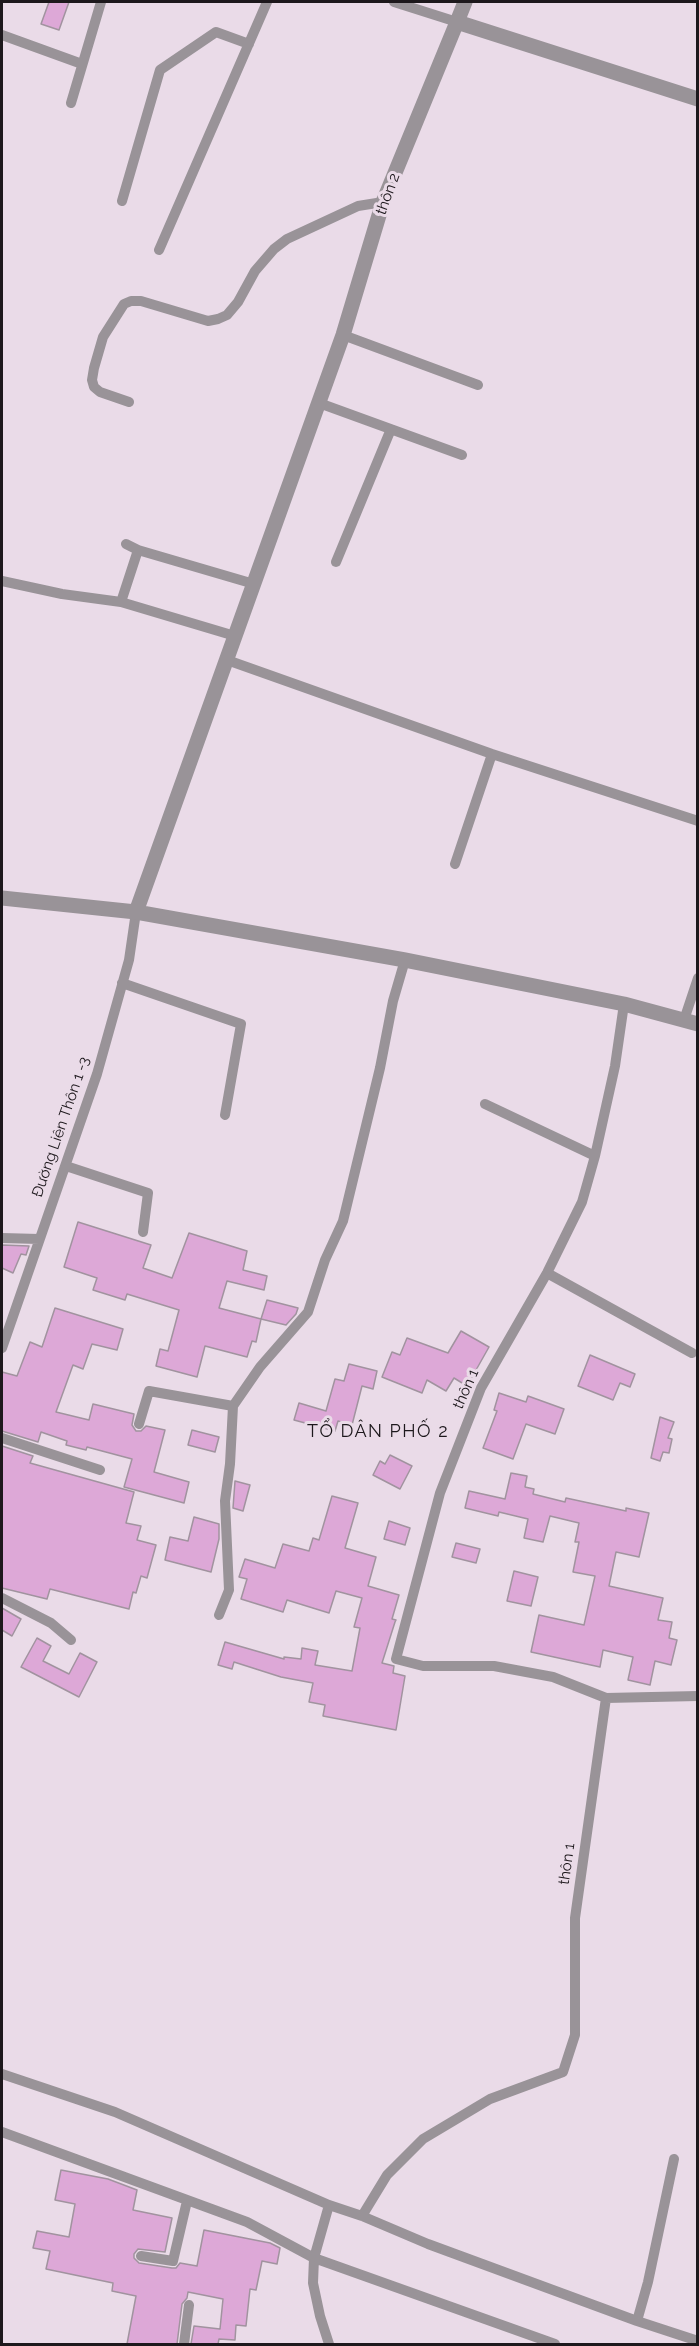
<!DOCTYPE html>
<meta charset="utf-8">
<style>
body{margin:0}
#map{position:relative;width:699px;height:2346px;overflow:hidden;background:#eadbe8;font-family:Raleway,sans-serif}
canvas{display:block}
.frame{position:absolute;inset:0;border:3px solid #1d181c;pointer-events:none}
</style>
<div id="map">
<canvas width="699" height="2346"></canvas>
<div class="frame"></div>
</div>
<script>
const ctx = document.querySelector('canvas').getContext('2d');
ctx.lineJoin = 'round';
function fill(path, color) { ctx.fillStyle = color; ctx.fill(path, 'evenodd'); }
const poly = rows => new Path2D(rows.map(r => 'M' + r).join(''));
function strokePath(path, color, width, dash) { ctx.strokeStyle = color; ctx.lineWidth = width; ctx.lineCap = dash ? 'butt' : 'round'; ctx.setLineDash(dash || []); ctx.stroke(path); }
function write(font, color, halo, rows, align = 'center') {
  ctx.font = font + ' Raleway,sans-serif'; ctx.lineWidth = 6; ctx.setLineDash([]); ctx.textBaseline = 'middle'; ctx.strokeStyle = halo; ctx.fillStyle = color; for (const [text, x, y, turn = 0] of rows) {
    ctx.save(); ctx.translate(x, y); ctx.rotate((+turn || 0) * Math.PI / 180); ctx.textAlign = isNaN(turn) ? turn : align; if (halo) ctx.strokeText(text, 0, 0); ctx.fillText(text, 0, 0); ctx.restore();
  }
}
const building = poly([
 [49,2,69,2,59,30,41,24,49,2],
 [78,1222,151,1245,143,1268,172,1278,189,1233,247,1251,243,1270,267,1276,264,1290,227,1281,219,1308,261,1319,256,1342,252,1341,247,1357,205,1346,197,1377,156,1366,160,1349,168,1351,179,1310,127,1294,125,1300,93,1290,97,1278,64,1267,78,1222],
 [2,1245,29,1246,26,1255,21,1254,13,1273,2,1268,2,1245],
 [267,1300,298,1308,296,1314,286,1325,261,1319,267,1300],
 [55,1308,123,1329,117,1350,92,1344,83,1369,73,1365,56,1412,89,1420,93,1404,134,1414,132,1425,136,1431,141,1431,146,1426,165,1430,154,1472,189,1482,184,1503,124,1487,132,1459,87,1447,86,1450,66,1445,67,1441,41,1432,38,1442,2,1431,2,1372,17,1376,30,1342,42,1347,55,1308],
 [461,1331,489,1347,467,1386,454,1378,446,1391,427,1380,422,1393,382,1377,392,1352,400,1355,407,1338,448,1353,461,1331],
 [590,1355,635,1374,630,1387,620,1383,613,1400,578,1386,590,1355],
 [349,1364,377,1371,373,1389,362,1386,352,1425,338,1421,335,1431,294,1420,299,1403,326,1411,335,1379,344,1381,349,1364],
 [499,1393,526,1402,528,1396,564,1409,555,1434,526,1424,513,1459,483,1448,497,1411,494,1410,499,1393],
 [660,1417,674,1422,668,1438,672,1439,669,1453,663,1452,660,1461,651,1458,660,1417],
 [192,1430,219,1437,215,1452,188,1445,192,1430],
 [2,1446,33,1456,30,1463,134,1492,126,1523,141,1526,137,1540,156,1545,147,1578,141,1576,136,1593,133,1592,129,1609,50,1589,47,1599,2,1588,2,1446],
 [390,1455,412,1466,400,1489,373,1475,380,1461,385,1464,390,1455],
 [511,1473,527,1476,525,1487,534,1489,533,1494,565,1502,566,1498,626,1511,626,1508,649,1513,639,1557,616,1552,609,1586,663,1598,658,1620,672,1622,669,1638,677,1640,671,1665,655,1661,650,1685,628,1680,633,1657,603,1650,600,1667,531,1652,539,1615,584,1625,595,1576,573,1572,579,1542,575,1542,579,1523,550,1516,543,1542,524,1538,528,1519,499,1512,498,1516,465,1508,469,1491,505,1499,511,1473],
 [235,1481,250,1485,243,1511,233,1508,235,1481],
 [332,1496,358,1503,345,1548,376,1557,368,1586,399,1595,392,1619,396,1620,395,1622,382,1663,394,1666,393,1673,405,1676,396,1730,323,1716,325,1705,309,1702,313,1683,281,1677,234,1662,232,1669,218,1665,225,1642,284,1659,284,1657,301,1659,302,1648,318,1651,315,1665,352,1671,360,1628,354,1627,362,1598,336,1591,329,1613,287,1600,283,1612,241,1599,247,1579,239,1577,245,1559,275,1568,283,1544,309,1551,313,1538,319,1540,332,1496],
 [194,1517,219,1524,219,1539,211,1572,165,1560,170,1537,188,1541,194,1517],
 [389,1521,410,1528,405,1545,384,1539,389,1521],
 [456,1543,480,1549,476,1563,452,1557,456,1543],
 [514,1571,538,1577,531,1606,507,1601,514,1571],
 [2,1608,21,1619,12,1636,2,1630,2,1608],
 [37,1638,51,1646,43,1661,69,1674,80,1653,97,1662,79,1697,21,1667,37,1638],
 [61,2170,108,2179,137,2190,133,2210,172,2218,165,2252,138,2249,134,2254,134,2258,139,2263,172,2268,176,2268,180,2263,197,2266,204,2230,270,2243,280,2248,277,2264,262,2261,256,2290,250,2289,246,2326,236,2325,235,2340,219,2339,218,2344,191,2344,194,2326,220,2329,223,2299,188,2292,187,2298,182,2304,177,2344,127,2344,136,2296,112,2291,113,2283,46,2269,50,2251,33,2248,37,2231,69,2237,75,2204,55,2200,61,2170]
]);
fill(building, '#dda8d7');
strokePath(building, '#a1939f', 1.5);
strokePath(poly([
 [394,2,457,22],
 [2,35,82,64],
 [71,103,101,2],
 [122,201,160,70,216,32,249,44],
 [159,250,267,2],
 [343,335,478,385],
 [129,402,100,392,94,387,92,380,94,368,103,337,124,304,131,301,141,301,208,321,218,319,227,315,238,302,255,271,274,249,287,239,358,206,383,202],
 [319,403,462,455],
 [126,544,138,550,254,584],
 [336,562,391,429],
 [2,581,62,594,121,602,235,636],
 [121,602,138,550],
 [227,660,492,754,698,821],
 [455,864,492,754],
 [122,983,241,1024,225,1115],
 [684,1020,698,978],
 [485,1104,595,1156],
 [66,1166,148,1193,143,1232],
 [2,1238,39,1239],
 [547,1273,692,1353],
 [2,1348,97,1074,129,960,136,912],
 [139,1424,149,1391,233,1406],
 [2,1438,100,1470],
 [2,1598,51,1623,71,1640],
 [219,1615,229,1590,225,1501,230,1464,233,1406,260,1367,308,1312,325,1260,343,1221,380,1068,393,1001,405,960],
 [606,1698,698,1696],
 [2,2074,115,2112,329,2205,362,2216,428,2244,637,2321,698,2341],
 [2,2132,247,2222,314,2258,555,2344],
 [362,2216,387,2175,423,2139,490,2099,563,2072,575,2035,575,1918,606,1698,553,1677,494,1666,423,1666,396,1659,440,1493,481,1388,547,1273,582,1202,595,1156,615,1066,624,1004],
 [141,2256,173,2261,187,2201],
 [637,2321,648,2282,674,2159],
 [184,2344,189,2305],
 [329,2344,320,2316,313,2283,314,2258,329,2205]
]), '#999398', 10);
strokePath(poly([
 [457,22,465,2],
 [2,898,136,912,405,960,624,1004,698,1024],
 [136,912,343,335,383,202,457,22,698,99]
]), '#999398', 15);
write('15px', '#1d181c', '#eadbe8', [
 ["thôn 2",388,194,-70],
 ["Đường Liên Thôn 1 -3",61,1127,-71],
 ["thôn 1",466,1389,-66],
 ["thôn 1",567,1864,-82]
]);
ctx.letterSpacing = '1.5px';
write('18px', '#1d181c', '#eadbe8', [
 ["TỔ DÂN PHỐ 2",378,1432]
]);
ctx.letterSpacing = '0px';
</script>
